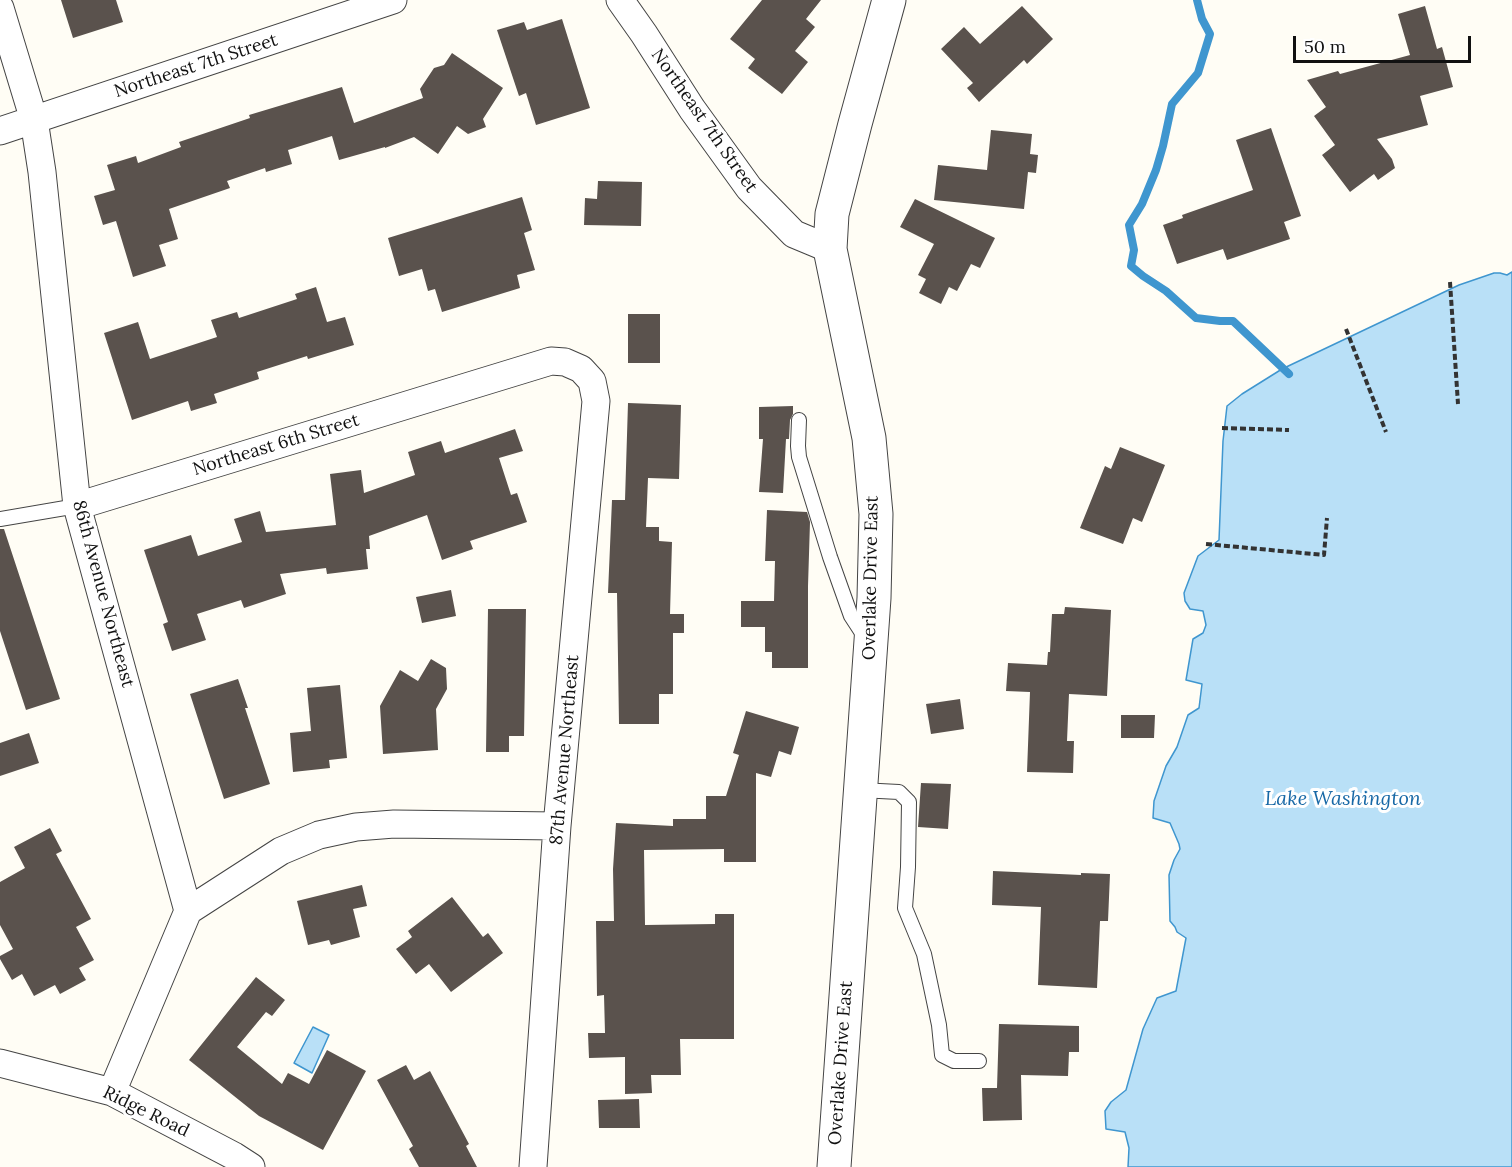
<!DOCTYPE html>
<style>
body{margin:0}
#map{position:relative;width:1512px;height:1167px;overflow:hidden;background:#fffdf5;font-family:Lora,serif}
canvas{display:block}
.scale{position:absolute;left:1293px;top:36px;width:178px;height:27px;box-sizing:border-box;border:3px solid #111;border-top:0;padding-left:8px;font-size:18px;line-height:21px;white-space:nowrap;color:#111;-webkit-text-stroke:4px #fff;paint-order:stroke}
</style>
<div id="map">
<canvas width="1512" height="1167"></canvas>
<div class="scale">50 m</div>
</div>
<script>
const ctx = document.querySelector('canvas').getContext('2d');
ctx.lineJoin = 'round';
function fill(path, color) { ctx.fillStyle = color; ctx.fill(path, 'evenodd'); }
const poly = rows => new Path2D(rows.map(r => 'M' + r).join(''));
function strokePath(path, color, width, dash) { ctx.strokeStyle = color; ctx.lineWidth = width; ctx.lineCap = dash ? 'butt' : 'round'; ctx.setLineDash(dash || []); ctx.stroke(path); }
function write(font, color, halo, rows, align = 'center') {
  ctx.font = font + ' Lora,serif'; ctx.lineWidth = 6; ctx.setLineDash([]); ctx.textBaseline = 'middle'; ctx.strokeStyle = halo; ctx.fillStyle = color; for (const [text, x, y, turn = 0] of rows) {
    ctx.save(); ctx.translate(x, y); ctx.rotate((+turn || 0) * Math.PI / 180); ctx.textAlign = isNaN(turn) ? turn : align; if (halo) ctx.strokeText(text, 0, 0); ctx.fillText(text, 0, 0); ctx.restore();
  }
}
const water = poly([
 [1512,272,1512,1167,1128,1167,1129,1148,1125,1132,1106,1129,1105,1111,1111,1102,1126,1090,1143,1029,1157,998,1176,991,1186,938,1177,932,1175,927,1170,921,1169,875,1174,860,1180,849,1179,844,1170,823,1153,818,1154,801,1166,766,1177,747,1188,715,1199,708,1202,684,1186,680,1193,639,1203,633,1206,625,1203,611,1190,609,1185,601,1184,593,1198,556,1219,540,1223,441,1227,406,1242,394,1282,369,1459,285,1494,273,1500,273,1507,275,1512,272],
 [313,1027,329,1035,312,1073,294,1063,313,1027]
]);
fill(water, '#b9e0f7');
strokePath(water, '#3f96cf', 1.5);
strokePath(poly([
 [1197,0,1202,19,1210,34,1198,73,1172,104,1163,146,1156,170,1142,204,1129,225,1134,250,1131,266,1143,276,1166,291,1196,318,1220,321,1233,321,1289,374]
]), '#3f96cf', 8);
fill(poly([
 [61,0,116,0,123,22,73,38],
 [762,0,821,0,806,19,815,27,795,51,808,62,782,94,748,68,755,59,730,39],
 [1022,6,1053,39,1027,64,1024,60,979,102,967,88,973,83,941,49,964,27,980,44],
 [1425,6,1437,49,1442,47,1453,87,1420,96,1428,125,1377,139,1392,159,1395,168,1378,180,1374,174,1350,192,1322,155,1335,145,1314,116,1326,107,1307,80,1338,71,1340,74,1410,55,1398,14],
 [562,19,590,108,536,125,526,93,519,96,497,30,524,22,527,30],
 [452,53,503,88,483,119,486,127,468,134,457,126,438,154,414,137,385,148,385,147,339,160,332,136,288,150,292,164,266,172,265,168,227,181,230,188,169,209,178,239,159,245,166,266,133,277,116,221,103,225,94,196,115,190,107,165,136,156,138,163,181,147,179,142,250,118,249,115,342,87,354,123,423,98,420,89,434,68,444,65],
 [1271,128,1301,216,1284,222,1290,239,1227,260,1223,249,1177,264,1163,225,1183,218,1182,215,1253,190,1236,140],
 [991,130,1032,134,1030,154,1038,155,1036,173,1028,172,1024,209,934,200,938,165,987,170],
 [598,181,642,182,641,226,584,225,585,198,597,199],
 [522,197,532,230,524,233,535,270,517,275,520,288,442,312,435,289,428,291,422,269,399,276,388,238],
 [915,199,995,238,980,268,971,264,957,291,949,287,941,304,919,293,926,279,918,275,934,244,900,227],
 [316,287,327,322,345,317,354,345,308,359,307,356,257,372,259,379,214,394,217,403,191,411,188,401,132,420,104,333,138,322,150,359,217,337,211,320,237,312,239,318,297,299,295,294],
 [628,314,660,314,660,363,628,363],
 [628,403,681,405,679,479,648,478,646,527,659,527,659,541,672,542,670,614,684,614,684,633,673,633,673,694,659,694,659,724,619,724,617,593,608,593,612,500,625,500],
 [793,406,793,414,790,420,789,439,786,439,783,493,759,492,763,439,759,439,759,407],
 [515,429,523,451,499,458,511,495,517,493,527,522,470,541,473,549,442,560,427,515,369,536,370,549,366,549,368,569,327,574,326,568,280,574,286,594,244,608,241,600,197,614,206,640,172,651,163,624,168,622,144,550,191,535,198,556,242,542,234,519,260,511,266,532,336,525,330,474,361,470,364,493,415,475,408,452,441,441,445,453],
 [1120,447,1165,465,1142,522,1133,518,1123,544,1080,528,1105,466,1111,469],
 [767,510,807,512,810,522,808,586,808,668,772,668,772,652,765,652,765,627,741,627,741,601,774,601,775,561,765,561],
 [0,529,4,529,60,699,26,710,0,631],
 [451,590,456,616,422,623,416,597],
 [1065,607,1111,610,1107,696,1069,694,1067,741,1074,741,1073,773,1027,772,1030,692,1006,691,1008,663,1047,665,1048,652,1050,652,1052,614,1064,614],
 [488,609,526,609,524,736,509,736,509,752,486,752],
 [431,659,446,668,447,689,436,709,438,750,383,754,380,706,400,670,418,681],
 [238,679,248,708,245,708,270,784,224,799,190,694],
 [340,685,347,758,329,760,330,768,293,772,290,733,311,731,307,688],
 [960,699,964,729,931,734,926,704],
 [746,711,799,727,791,755,779,751,771,777,756,773,756,862,724,862,724,849,644,850,645,925,715,924,715,914,734,914,734,1039,680,1039,681,1075,651,1075,652,1093,625,1094,625,1057,589,1058,588,1033,605,1033,604,995,597,996,596,921,614,921,613,869,616,823,673,826,673,819,706,819,706,796,726,796,739,755,733,753],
 [1121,715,1155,715,1154,738,1121,738],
 [29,733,39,763,0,776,0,743],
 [921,783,951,784,948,829,918,827],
 [50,828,62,851,56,854,91,919,76,927,94,960,79,968,86,980,60,994,55,985,34,996,22,974,12,980,0,959,0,956,13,949,0,925,0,882,25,868,14,847],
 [993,871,1081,875,1081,873,1110,874,1108,921,1100,921,1097,988,1038,985,1041,907,992,905],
 [362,885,367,906,353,909,360,937,331,945,329,940,308,945,297,901],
 [452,897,483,937,488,933,503,953,451,992,429,964,416,974,396,949,412,937,408,931],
 [256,977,285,1000,272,1016,266,1012,237,1047,282,1084,288,1073,309,1084,327,1050,366,1071,323,1150,259,1116,189,1060],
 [999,1024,1079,1026,1079,1052,1069,1052,1068,1076,1021,1075,1022,1120,983,1121,982,1088,997,1088],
 [406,1065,414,1080,430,1071,469,1144,466,1146,477,1167,419,1167,409,1149,413,1146,377,1080],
 [639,1099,640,1128,599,1128,598,1100]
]), '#5a524d');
const service = poly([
 [799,420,798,446,799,457,830,557,851,616,866,639],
 [0,519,77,506],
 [860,790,899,792,909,802,908,867,905,908,924,954,939,1025,942,1055,954,1061,979,1061]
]);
const minor = poly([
 [620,0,644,34,692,109,749,188,794,234,830,249],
 [0,8,34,120,42,172,77,506,188,911,112,1092],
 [0,131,393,0],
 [77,506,551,361,565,362,581,369,592,381,596,401,557,826,533,1167],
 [188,911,281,851,319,835,356,827,394,824,557,826],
 [0,1063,112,1092,234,1156,251,1167]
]);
const tertiary = poly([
 [834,1167,874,598,876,514,869,438,830,249,832,214,855,124,889,0]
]);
strokePath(service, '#444', 16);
strokePath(minor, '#444', 29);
strokePath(tertiary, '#444', 35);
strokePath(poly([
 [1450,282,1458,404],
 [1346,329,1386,432],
 [1222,428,1289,430],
 [1206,544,1324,555,1327,518]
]), '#333', 4, [6, 3]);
strokePath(service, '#fff', 14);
strokePath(minor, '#fff', 27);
strokePath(tertiary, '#fff', 33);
write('18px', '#111', '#fff', [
 ["Northeast 7th Street",196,66,-18],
 ["Northeast 7th Street",704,121,55],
 ["Northeast 6th Street",276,445,-17],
 ["Overlake Drive East",871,578,-89],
 ["86th Avenue Northeast",103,594,75],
 ["87th Avenue Northeast",565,750,-85],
 ["Overlake Drive East",841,1063,-86],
 ["Ridge Road",146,1112,26]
]);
write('italic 20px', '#1768a6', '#fff', [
 ["Lake Washington",1343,799]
]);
</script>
